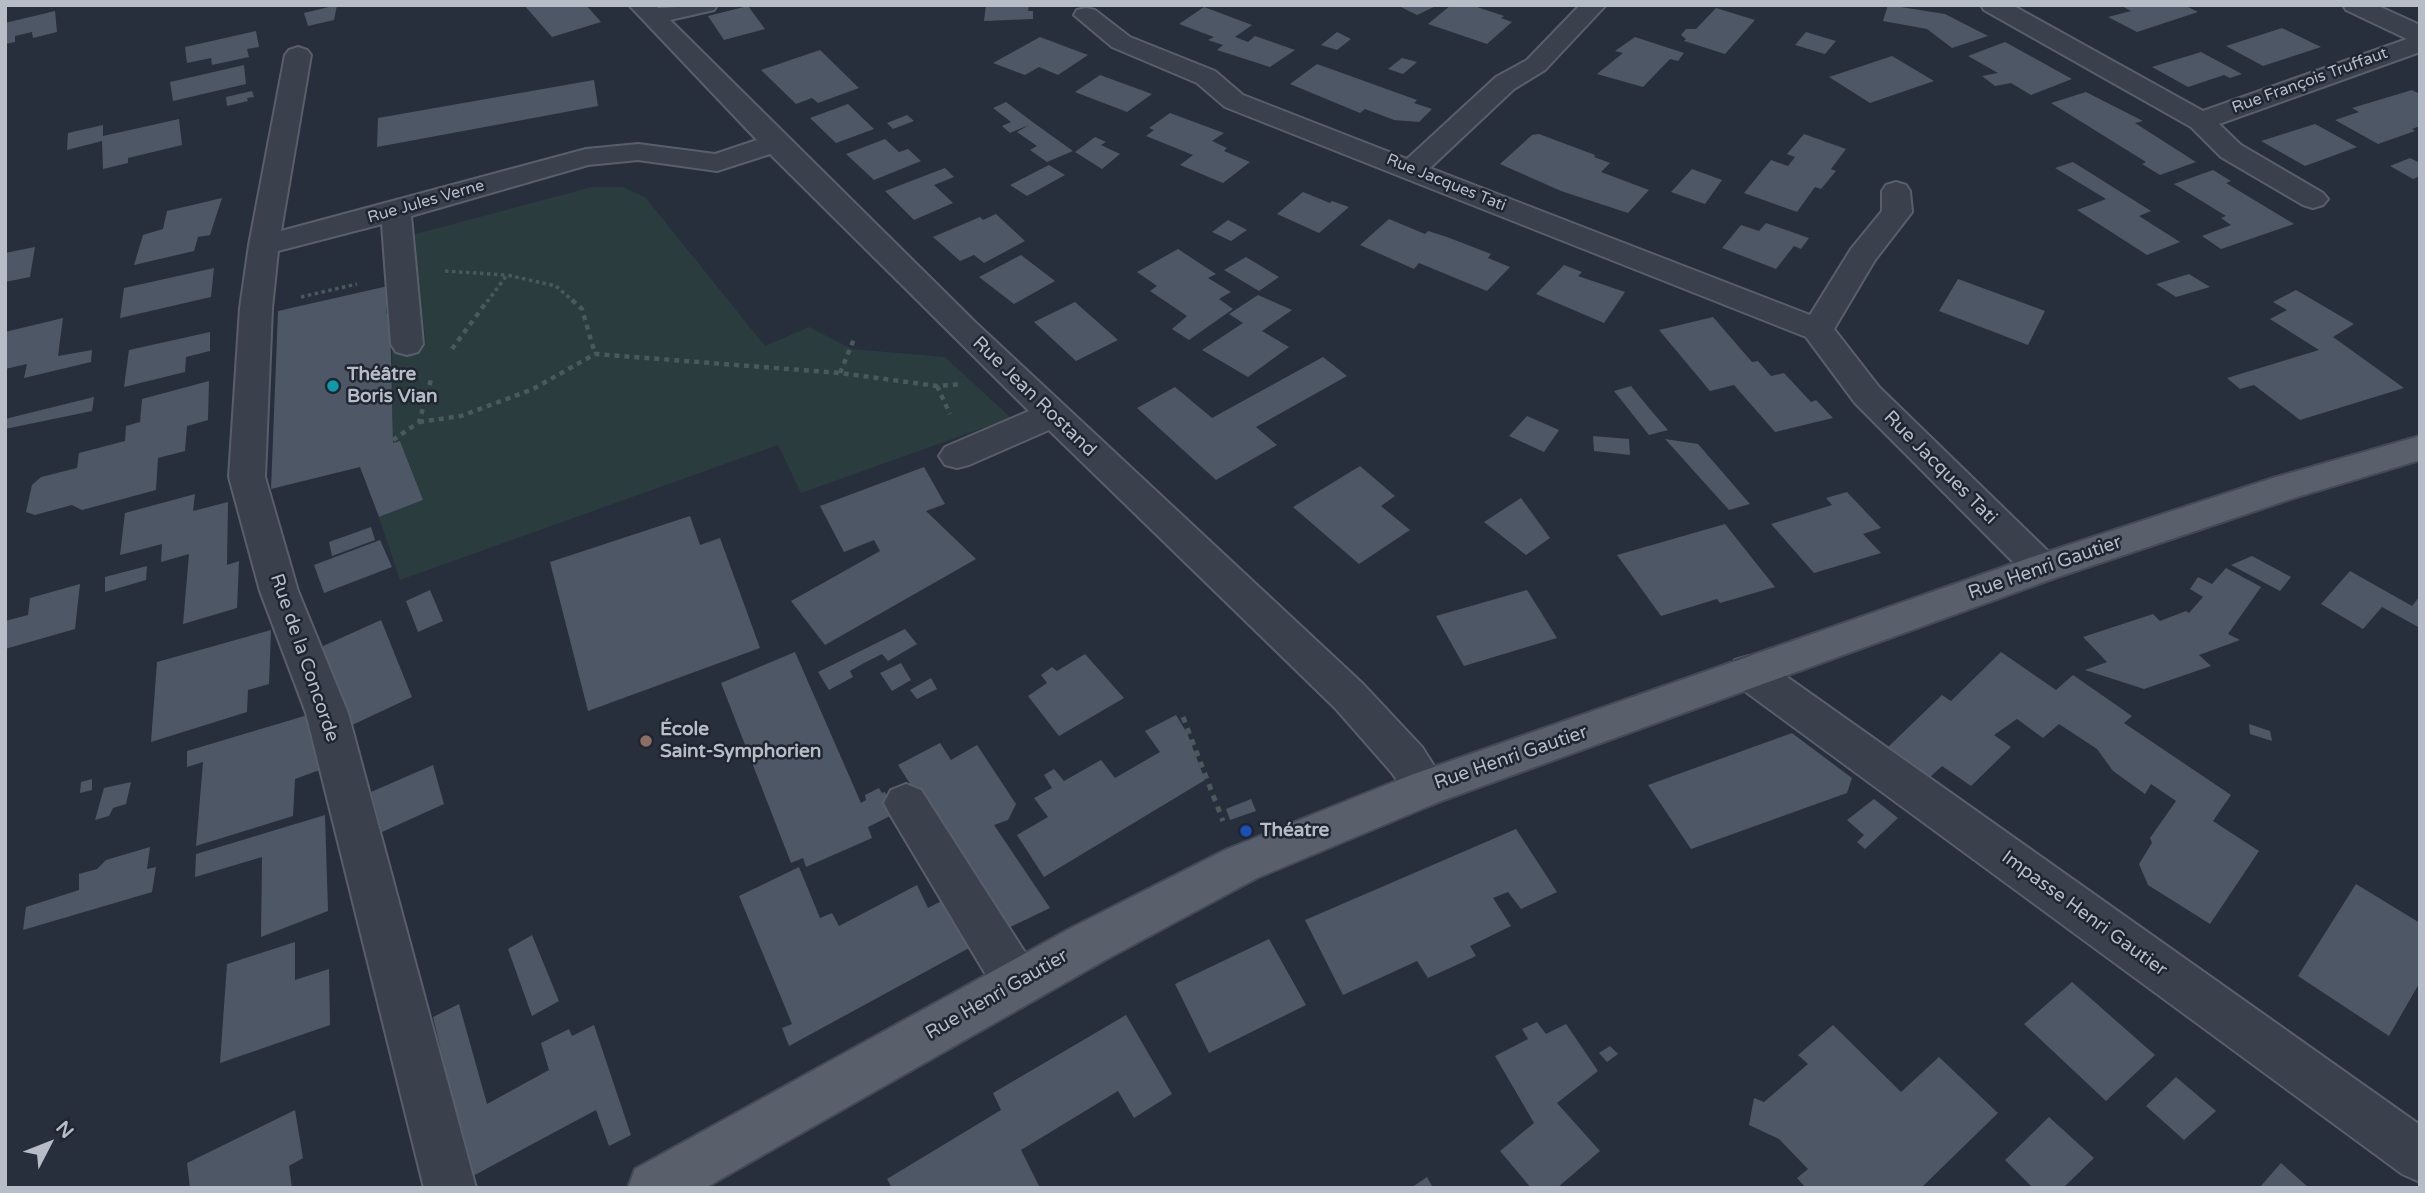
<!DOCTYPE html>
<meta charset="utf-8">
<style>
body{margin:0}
#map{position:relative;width:2425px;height:1193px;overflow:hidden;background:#272f3c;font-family:"Varela Round",sans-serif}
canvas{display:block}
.frame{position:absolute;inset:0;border:7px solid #b7bdc7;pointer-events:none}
.north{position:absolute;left:14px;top:1109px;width:70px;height:70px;-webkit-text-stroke:5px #202631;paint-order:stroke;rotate:48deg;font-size:19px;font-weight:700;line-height:28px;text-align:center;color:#b7bdc7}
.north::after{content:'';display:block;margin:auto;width:24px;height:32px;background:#b7bdc7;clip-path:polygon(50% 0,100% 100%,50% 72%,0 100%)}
</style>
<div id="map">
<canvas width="2425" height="1193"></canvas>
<div class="frame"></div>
<div class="north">N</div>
</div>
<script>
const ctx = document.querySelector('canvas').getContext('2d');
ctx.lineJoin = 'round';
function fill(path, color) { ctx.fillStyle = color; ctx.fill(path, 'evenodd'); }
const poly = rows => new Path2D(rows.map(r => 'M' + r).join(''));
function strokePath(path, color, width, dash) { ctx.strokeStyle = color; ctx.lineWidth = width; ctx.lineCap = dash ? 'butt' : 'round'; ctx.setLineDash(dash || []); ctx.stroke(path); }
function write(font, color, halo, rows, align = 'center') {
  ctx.font = font + ' "Varela Round",sans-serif'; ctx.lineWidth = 5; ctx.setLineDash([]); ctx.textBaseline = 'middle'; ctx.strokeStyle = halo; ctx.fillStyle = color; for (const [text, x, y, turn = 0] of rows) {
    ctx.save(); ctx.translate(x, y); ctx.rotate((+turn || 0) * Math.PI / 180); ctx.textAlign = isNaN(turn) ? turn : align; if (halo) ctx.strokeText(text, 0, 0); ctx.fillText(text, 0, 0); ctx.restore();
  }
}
fill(poly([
 [592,187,623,187,645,197,765,346,809,327,852,349,945,357,1011,418,801,493,778,445,400,580,379,517,423,500,400,441,393,443,392,349,426,343,412,235]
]), '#2a3c3e');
fill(poly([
 [337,5,334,20,308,26,304,13],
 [524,5,586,5,601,22,552,37],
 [986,5,1029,5,1028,11,1033,11,1033,19,984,21],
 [1397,5,1438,5,1417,15],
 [1451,5,1471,5,1504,16,1501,18,1512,22,1487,44,1428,24],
 [1888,5,1945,14,1988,36,1952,48,1927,29,1883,21],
 [2120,5,2184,5,2198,12,2137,32,2108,17,2131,11],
 [748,6,765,29,724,40,708,16],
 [1204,7,1252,25,1235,37,1248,42,1255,36,1295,50,1270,67,1217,50,1223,45,1208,40,1214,37,1179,24],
 [1716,8,1755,20,1725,54,1684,41,1686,39,1681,35,1686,29,1696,29],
 [55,11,57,32,33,38,32,32,15,36,15,42,5,44,5,23],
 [2282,28,2321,47,2263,66,2226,46],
 [256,31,259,47,247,49,249,57,212,65,211,58,187,63,185,47],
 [1337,32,1351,39,1337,50,1321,45],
 [1806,32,1836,41,1825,54,1795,45],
 [1040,37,1088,55,1058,75,1039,67,1025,75,993,63],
 [1635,37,1684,53,1678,61,1670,59,1643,87,1597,74,1623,53,1615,51],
 [2005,42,2036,59,2072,79,2031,95,2011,83,1995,86,1982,76,1998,73,1968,56],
 [820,50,859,88,818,103,812,98,796,104,761,70],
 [2201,52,2242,74,2230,78,2224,75,2188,87,2152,67],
 [1892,56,1934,81,1870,103,1829,77],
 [1402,58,1417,62,1403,74,1388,69],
 [1317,64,1417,100,1414,103,1432,109,1419,122,1394,120,1365,109,1360,113,1290,84],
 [244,65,246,84,173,101,170,82],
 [1100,75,1152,94,1127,112,1075,92],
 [594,80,598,106,377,147,378,118],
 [2412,90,2420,94,2420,126,2412,129,2415,131,2378,144,2335,120,2359,112,2352,108],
 [252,91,254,97,247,98,248,101,227,106,226,97],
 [2086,92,2143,121,2135,123,2196,162,2160,175,2142,164,2146,162,2051,103],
 [1006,102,1034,123,1073,151,1047,162,1030,150,1037,146,1017,132,1029,125,1010,133,1002,126,1011,122,993,108],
 [848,104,874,129,836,143,810,118],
 [1170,113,1224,133,1212,141,1227,148,1224,151,1250,162,1223,183,1180,165,1193,155,1146,136,1154,130,1149,128],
 [907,115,914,121,893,129,887,123],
 [179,119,182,145,128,158,128,163,103,169,102,141,67,150,68,133,103,125,103,136],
 [2315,124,2357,147,2305,166,2261,141],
 [1539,134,1595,155,1594,157,1610,163,1601,172,1649,190,1628,213,1561,191,1500,164,1532,135],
 [1804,134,1846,149,1831,169,1836,171,1821,189,1815,187,1797,212,1744,193,1771,160,1788,166,1795,157,1787,154],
 [1095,137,1106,142,1101,145,1120,154,1102,169,1075,152],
 [885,139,899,152,908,149,921,161,874,180,846,154],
 [2410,158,2420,163,2420,176,2413,179,2390,166],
 [2073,162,2151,211,2139,216,2180,242,2147,255,2077,210,2106,199,2055,168],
 [1049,165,1065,175,1027,196,1010,185],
 [945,168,954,177,934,185,953,203,914,220,885,191],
 [1692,169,1722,180,1705,204,1671,192],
 [2213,170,2231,181,2226,183,2294,224,2221,249,2202,236,2231,225,2221,218,2226,216,2174,184],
 [1303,192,1330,203,1332,201,1349,207,1319,233,1277,214],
 [222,198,210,235,198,237,194,251,134,265,143,235,163,229,167,211],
 [996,214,1025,241,984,263,974,255,960,261,933,237,980,217,983,220],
 [1389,219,1425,234,1428,231,1447,237,1491,254,1488,258,1510,267,1487,291,1419,263,1414,269,1360,245],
 [1228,220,1247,230,1231,241,1212,232],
 [1766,223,1809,238,1801,249,1794,246,1776,269,1722,248,1741,225,1759,231],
 [35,247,30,277,5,282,5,253],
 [1178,249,1216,274,1208,278,1231,292,1219,299,1233,309,1189,340,1172,329,1187,316,1150,291,1157,286,1137,272],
 [1021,255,1055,281,1014,304,979,277],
 [1246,257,1279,277,1259,291,1224,270],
 [1564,265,1582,272,1578,276,1625,292,1604,323,1536,294],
 [214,268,211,297,120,318,124,288],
 [2189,274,2210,287,2176,297,2156,284],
 [1958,279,2045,311,2028,345,1939,311],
 [388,286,386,313,390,314,393,443,400,441,423,500,379,517,360,467,271,489,278,311],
 [2296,290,2354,324,2333,337,2404,388,2300,420,2254,385,2240,389,2227,378,2319,350,2270,319,2287,310,2273,302],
 [1258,295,1292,310,1262,331,1289,347,1248,377,1202,350,1243,323,1229,314],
 [1075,302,1118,340,1076,361,1034,322],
 [1713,317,1752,362,1758,361,1771,376,1784,373,1811,402,1816,400,1833,418,1775,432,1734,385,1710,391,1659,330],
 [63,318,58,356,92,350,91,362,24,378,27,364,5,369,5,332],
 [210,332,210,351,186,357,185,372,124,387,129,350],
 [1323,357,1347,376,1256,427,1277,445,1216,480,1137,408,1175,387,1212,418],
 [209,381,208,420,187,426,185,451,158,458,156,490,82,510,72,505,35,515,26,512,32,485,41,477,77,468,79,453,125,441,126,426,140,422,142,399],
 [1631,386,1648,407,1668,430,1649,435,1614,391],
 [94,397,92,411,5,429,5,419],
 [1527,416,1559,430,1544,452,1509,436],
 [1593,436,1629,439,1630,455,1594,451],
 [1665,439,1698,444,1750,504,1729,510],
 [1360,466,1395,496,1381,506,1410,530,1359,564,1293,507],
 [924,467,945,504,926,511,976,559,825,645,791,601,880,551,874,540,844,552,820,506],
 [1847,492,1881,528,1863,534,1881,553,1814,573,1771,524,1832,505,1826,498],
 [195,494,193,511,228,502,227,565,239,561,237,608,183,624,189,554,161,562,162,544,120,555,125,513],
 [1521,498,1550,538,1526,555,1484,522],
 [690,516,700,545,720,538,760,648,588,711,550,562],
 [1725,524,1775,587,1720,603,1717,599,1661,616,1617,555],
 [371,527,375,540,332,556,329,542],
 [380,540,392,567,324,593,314,565],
 [2252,556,2291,577,2280,591,2231,565],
 [147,566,146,580,105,592,105,577],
 [2226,568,2261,587,2228,634,2240,640,2199,655,2211,666,2144,689,2085,670,2107,662,2083,637,2153,614,2160,621,2186,611,2189,613,2203,597,2190,589,2198,577,2212,584],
 [2350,571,2412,606,2420,596,2420,628,2382,607,2363,629,2321,604],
 [80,584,75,629,5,649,5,621,28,615,30,598],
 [430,590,443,621,418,632,406,601],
 [1527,590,1557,638,1464,666,1436,616],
 [381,620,412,697,350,726,321,647],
 [905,629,917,644,888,661,882,654,864,663,850,671,853,677,829,690,818,672],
 [271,630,269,684,248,690,247,712,151,742,157,662],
 [795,652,861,803,866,800,865,795,879,788,882,793,885,792,894,814,868,827,872,838,806,867,803,858,791,863,721,683],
 [2001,652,2056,690,2073,675,2132,716,2124,723,2231,795,2213,821,2259,851,2210,924,2148,885,2139,864,2152,843,2150,838,2176,801,2151,784,2145,794,2113,771,2097,749,2059,724,2043,738,2017,719,1994,735,2011,747,1971,786,1942,766,1929,778,1888,747,1942,695,1951,701],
 [1085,654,1124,698,1059,736,1028,696,1047,683,1041,675,1052,667,1057,671],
 [901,663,911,680,892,691,880,673],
 [931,678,937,689,917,699,910,690],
 [311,714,328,767,295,779,293,816,196,846,203,762,187,767,187,751],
 [1176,715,1187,733,1205,780,1044,877,1017,835,1048,817,1034,798,1052,788,1044,775,1054,769,1064,781,1101,760,1115,778,1160,752,1145,731],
 [2249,724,2270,731,2272,741,2250,734],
 [1792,733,1852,778,1847,793,1691,849,1648,785],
 [940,743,951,760,977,745,1016,804,1008,820,994,825,1050,908,1004,930,898,765],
 [433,765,444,804,382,832,371,792],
 [92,779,92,790,80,793,81,782],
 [131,782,126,804,113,808,109,816,95,820,104,788],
 [1251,799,1256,811,1230,820,1226,809],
 [1874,799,1898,818,1865,849,1857,842,1864,835,1847,820],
 [325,815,328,911,261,937,262,857,195,877,196,854],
 [1516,829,1557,892,1521,909,1508,892,1493,898,1511,926,1470,946,1476,956,1428,978,1417,961,1343,995,1305,920],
 [150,847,147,869,156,867,152,892,23,930,26,907,79,890,79,874,97,869,106,860],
 [799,867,820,918,832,913,839,926,917,885,928,908,953,895,980,942,789,1046,782,1028,792,1024,739,896],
 [2356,884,2420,923,2420,982,2389,1036,2298,976],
 [532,935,559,1001,532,1016,508,949],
 [1269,939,1306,1005,1209,1053,1175,984],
 [295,942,295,980,329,969,330,1025,220,1063,227,964],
 [2072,982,2155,1055,2106,1101,2024,1024],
 [459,1004,487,1104,549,1070,541,1043,569,1029,572,1036,594,1025,631,1135,609,1146,596,1110,471,1177,433,1017],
 [1126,1015,1172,1094,1134,1118,1118,1091,1021,1150,1040,1188,892,1188,887,1179,1001,1110,993,1093],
 [1537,1022,1546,1034,1566,1024,1598,1071,1557,1103,1600,1151,1557,1188,1531,1188,1500,1151,1534,1123,1495,1056,1528,1039,1522,1029],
 [1833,1025,1901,1092,1939,1057,1998,1113,1921,1188,1806,1188,1797,1178,1808,1169,1779,1139,1749,1125,1754,1098,1764,1102,1808,1064,1798,1055],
 [1610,1046,1618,1054,1607,1062,1599,1053],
 [2176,1077,2216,1111,2184,1140,2146,1106],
 [295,1110,303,1158,289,1166,292,1188,190,1188,187,1163],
 [2049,1117,2094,1158,2063,1188,2033,1188,2005,1160],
 [2281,1163,2309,1188,2259,1188],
 [1427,1177,1433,1188,1411,1188]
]), '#4e5765');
const minor = poly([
 [629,5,655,5,658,8,717,5,714,10,670,20,976,323,1363,684,1422,747,1448,788,1441,801,1426,807,1411,801,1392,773,1335,708,1049,430,969,465,957,468,945,465,939,456,945,447,1029,411,770,154,717,171,638,160,588,165,411,216,423,344,418,352,407,355,396,352,391,344,382,224,278,251,272,308,265,477,298,591,348,713,476,1188,424,1188,306,713,260,591,229,477,240,308,249,245,285,55,289,50,298,47,307,50,311,55,281,231,586,149,638,144,715,154,757,140,629,5],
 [1580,5,1606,5,1545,70,1514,89,1430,168,1810,315,1851,249,1882,211,1882,191,1886,185,1896,182,1906,185,1910,191,1912,212,1875,260,1834,329,1879,387,2055,558,2061,568,2055,578,2042,582,2029,578,1855,403,1806,337,1225,107,1197,83,1112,47,1074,15,1077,10,1086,8,1095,10,1130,37,1215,71,1243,95,1407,159,1496,77,1527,60,1580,5],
 [1981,5,2012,5,2203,111,2407,39,2346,10,2343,5,2376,5,2420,25,2420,52,2219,124,2241,145,2323,193,2328,199,2323,205,2313,208,2303,205,2221,157,2191,127,1984,10,1981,5],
 [1749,656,1763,660,2420,1125,2420,1182,2402,1174,1735,684,1729,672,1735,660,1749,656],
 [906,784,921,790,1035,968,1042,984,1035,1000,1018,1007,1001,1000,891,816,884,803,891,790,906,784]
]);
const major = poly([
 [2420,436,2420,460,2297,497,2055,578,1441,801,1257,878,1105,960,705,1188,628,1188,635,1169,1071,928,1225,850,1411,775,2029,558,2273,478,2420,436]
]);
strokePath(minor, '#595f6a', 4);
strokePath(major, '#444a55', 4);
strokePath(poly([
 [445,271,506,275],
 [301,297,357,284],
 [487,302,507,275,556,286,574,302]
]), '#49595c', 3.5, [3.5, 3.5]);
strokePath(poly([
 [572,300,582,309,595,354],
 [452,349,488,300],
 [840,373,854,339],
 [937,386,950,414],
 [419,422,461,416,533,389,595,354,840,373,937,386,963,384],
 [393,440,419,422,432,376]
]), '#49595c', 4.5, [5, 5]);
strokePath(poly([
 [1183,717,1223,821]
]), '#49595c', 5, [6, 6]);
fill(minor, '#3b414c');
fill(major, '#59606c');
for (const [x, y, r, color] of [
 [333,386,7,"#0f9aa8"],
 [646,741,7,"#8d6e63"],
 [1246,831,7,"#1a4fb4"]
]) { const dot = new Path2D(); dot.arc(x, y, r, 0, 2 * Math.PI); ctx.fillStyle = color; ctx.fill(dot); strokePath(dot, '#202631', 2.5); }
write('16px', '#b7bdc7', '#202631', [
 ["Rue François Truffaut",2310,81,-20],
 ["Rue Jacques Tati",1446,183,22],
 ["Rue Jules Verne",426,202,-16]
]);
write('bold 19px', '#b7bdc7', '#202631', [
 ["Théâtre",347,375],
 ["Boris Vian",347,397],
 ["École",660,730],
 ["Saint-Symphorien",660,752],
 ["Théatre",1260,831]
], 'left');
write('19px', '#b7bdc7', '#202631', [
 ["Rue Jean Rostand",1034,397,44],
 ["Rue Jacques Tati",1940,468,45],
 ["Rue Henri Gautier",2045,568,-19],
 ["Rue de la Concorde",304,658,71],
 ["Rue Henri Gautier",1511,758,-19],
 ["Impasse Henri Gautier",2084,914,36],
 ["Rue Henri Gautier",997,995,-30]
]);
</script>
